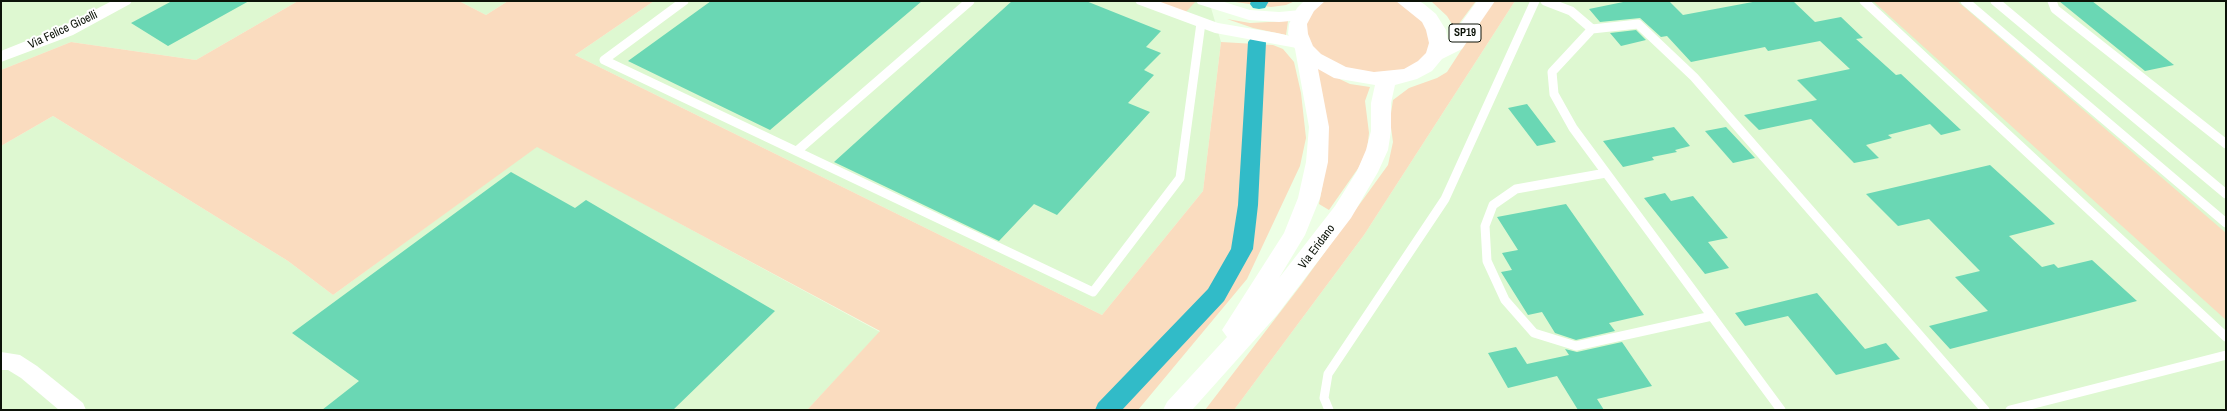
<!DOCTYPE html>
<style>
body{margin:0}
#map{position:relative;width:2227px;height:411px;overflow:hidden;background:#edffe5;font-family:"Archivo Narrow",sans-serif}
canvas{display:block}
.frame{position:absolute;inset:0;border:2px solid #0c1308;pointer-events:none}
</style>
<div id="map">
<canvas width="2227" height="411"></canvas>
<div class="frame"></div>
</div>
<script>
const ctx = document.querySelector('canvas').getContext('2d');
ctx.lineJoin = 'round';
function fill(path, color) { ctx.fillStyle = color; ctx.fill(path, 'evenodd'); }
const poly = rows => new Path2D(rows.map(r => 'M' + r).join(''));
function strokePath(path, color, width, dash) { ctx.strokeStyle = color; ctx.lineWidth = width; ctx.lineCap = dash ? 'butt' : 'round'; ctx.setLineDash(dash || []); ctx.stroke(path); }
function write(font, color, halo, rows, align = 'center') {
  ctx.font = font + ' "Archivo Narrow",sans-serif'; ctx.lineWidth = 4; ctx.setLineDash([]); ctx.textBaseline = 'middle'; ctx.strokeStyle = halo; ctx.fillStyle = color; for (const [text, x, y, turn = 0] of rows) {
    ctx.save(); ctx.translate(x, y); ctx.rotate((+turn || 0) * Math.PI / 180); ctx.textAlign = isNaN(turn) ? turn : align; if (halo) ctx.strokeText(text, 0, 0); ctx.fillText(text, 0, 0); ctx.restore();
  }
}
fill(poly([
 [1,1,298,1,196,60,71,42,1,70],
 [459,1,508,1,486,15],
 [654,1,1209,1,1221,42,1203,191,1102,315,575,55],
 [1515,1,2226,1,2226,410,1234,410,1364,235],
 [53,116,288,261,333,295,537,146,880,332,807,410,1,410,1,146]
]), '#def8d1');
fill(poly([
 [298,1,459,1,486,15,508,1,654,1,575,55,1102,315,1203,191,1221,42,1273,45,1283,49,1294,62,1301,93,1306,138,1300,166,1247,279,1138,410,807,410,880,331,537,147,333,295,288,261,53,116,1,146,1,70,71,42,196,60],
 [1154,1,1196,1,1185,13],
 [1228,1,1295,1,1286,5,1271,7],
 [1325,1,1397,1,1423,18,1432,43,1426,56,1414,66,1396,72,1375,73,1354,71,1334,64,1318,53,1308,41,1305,27,1308,15,1318,4],
 [1444,1,1476,1,1455,29,1447,16,1432,2],
 [1493,1,1515,1,1364,235,1234,410,1205,410,1301,285,1388,165,1393,142,1390,120,1393,100,1409,88,1437,78,1447,72],
 [1873,1,1957,1,2226,233,2226,320],
 [1227,19,1250,23,1288,21,1286,35,1253,28],
 [1313,62,1329,74,1350,84,1370,87,1365,101,1369,133,1367,150,1359,167,1329,210,1319,204,1323,182]
]), '#fadcbf');
fill(poly([
 [1251,1,1269,1,1265,8,1259,9,1253,8,1250,4,1251,1],
 [1257,36,1263,38,1266,42,1258,205,1253,249,1224,301,1122,410,1095,410,1098,403,1208,289,1231,249,1238,205,1248,42,1251,38,1257,36]
]), '#31bbc8');
fill(poly([
 [172,1,249,1,168,46,131,23],
 [711,1,922,1,770,130,628,61],
 [1012,1,1086,1,1161,31,1146,47,1161,53,1144,70,1154,75,1128,103,1150,112,1057,215,1034,204,999,241,834,162],
 [1628,1,1669,1,1683,15,1758,1,1793,1,1815,22,1841,17,1863,38,1856,39,1896,75,1901,74,1961,130,1941,135,1930,124,1888,135,1892,138,1866,145,1879,158,1854,163,1811,119,1759,130,1744,115,1817,100,1797,80,1850,69,1820,41,1768,51,1765,47,1691,62,1667,36,1661,37,1640,18,1600,22,1589,9],
 [2059,1,2092,1,2174,65,2145,71],
 [1636,30,1646,40,1621,46,1610,33],
 [1527,104,1556,142,1537,146,1508,108],
 [1674,127,1690,146,1675,150,1677,152,1652,157,1654,160,1623,167,1603,141],
 [1726,127,1755,158,1733,163,1705,131],
 [1990,165,2055,224,2009,236,2042,267,2054,264,2058,268,2092,260,2137,301,1950,349,1929,326,1988,311,1955,277,1980,271,1929,219,1898,226,1866,194],
 [511,172,575,208,586,200,775,311,673,410,322,410,359,381,292,333],
 [1665,193,1671,201,1693,196,1728,238,1708,242,1729,268,1705,274,1644,198],
 [1566,204,1644,315,1609,323,1615,331,1576,340,1555,333,1542,312,1528,315,1501,272,1512,270,1502,253,1518,250,1497,217],
 [1817,293,1865,349,1886,343,1900,359,1836,375,1788,316,1745,326,1735,313],
 [1622,342,1652,386,1597,399,1604,410,1578,410,1557,376,1508,388,1488,353,1516,347,1527,364,1569,355,1565,349,1577,352]
]), '#6ad7b4');
strokePath(poly([
 [684,1,604,60,1093,292,1180,178,1201,23],
 [1545,1,1571,11,1592,29,1638,24,1694,77,1985,410],
 [1864,1,2226,337],
 [1965,1,2226,223],
 [1995,1,2226,194],
 [2052,1,2055,9,2226,144],
 [1592,29,1552,72,1554,94,1573,128,1781,410],
 [797,151,970,1],
 [1606,173,1516,189,1493,205,1485,226,1487,261,1505,300,1534,333,1576,346,1712,316],
 [1329,410,1324,398,1328,374,1445,199,1535,1],
 [2010,410,2226,355]
]), '#fff', 9);
fill(poly([
 [112,1,132,1,130,4,73,35,1,62,1,51,61,27,112,1],
 [1135,1,1158,1,1218,23,1277,33,1308,40,1310,44,1308,48,1302,49,1215,33,1137,4,1135,1],
 [1196,1,1221,1,1250,10,1279,12,1301,10,1307,11,1309,15,1307,19,1301,20,1279,22,1249,20,1198,4,1196,1],
 [1,352,20,355,37,366,83,403,86,410,59,410,21,378,8,370,1,370,1,352]
]), '#fff');
fill(poly([
 [1304,1,1325,1,1314,11,1307,24,1308,34,1313,46,1321,54,1346,67,1374,72,1404,69,1418,61,1426,53,1429,43,1426,30,1422,22,1396,1,1419,1,1424,4,1436,14,1446,30,1448,41,1477,1,1495,1,1462,49,1442,59,1432,71,1417,79,1395,85,1391,103,1391,131,1388,150,1378,172,1351,218,1277,315,1192,410,1163,410,1167,402,1227,337,1222,330,1284,233,1298,198,1306,162,1309,127,1295,49,1288,34,1289,24,1297,8,1304,1],
 [1318,69,1334,78,1375,85,1371,103,1371,131,1366,150,1357,171,1335,206,1279,278,1305,235,1320,198,1328,162,1329,127,1318,69]
]), '#fff');
for (const [x, y, w] of [
 [1465,33,32]
]) { const box = new Path2D(); box.roundRect(x - w / 2, y - 9, w, 18, 3); ctx.fillStyle = '#fff'; ctx.fill(box); strokePath(box, '#0c1308', 1); }
write('bold 11px', '#0c1308', null, [
 ["SP19",1465,33]
]);
write('12px', '#0c1308', '#fff', [
 ["Via Felice Gioelli",63,30,-25],
 ["Via Eridano",1317,247,-53]
]);
</script>
